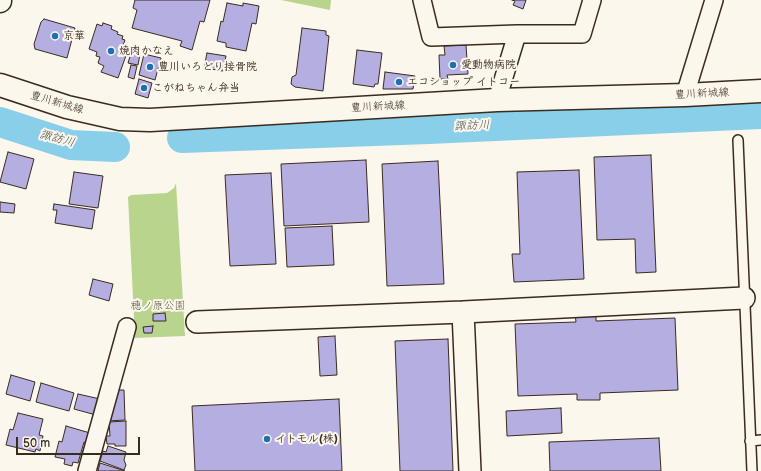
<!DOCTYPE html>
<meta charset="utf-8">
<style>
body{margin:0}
#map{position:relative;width:761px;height:471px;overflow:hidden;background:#fbf7ec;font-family:"Balsamiq Sans",sans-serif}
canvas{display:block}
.scale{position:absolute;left:16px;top:437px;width:124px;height:18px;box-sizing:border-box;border:2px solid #3b2a1e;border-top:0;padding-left:5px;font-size:12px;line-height:14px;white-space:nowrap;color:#3b2a1e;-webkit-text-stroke:3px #fbf7ec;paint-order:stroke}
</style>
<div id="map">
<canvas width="761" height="471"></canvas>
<div class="scale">50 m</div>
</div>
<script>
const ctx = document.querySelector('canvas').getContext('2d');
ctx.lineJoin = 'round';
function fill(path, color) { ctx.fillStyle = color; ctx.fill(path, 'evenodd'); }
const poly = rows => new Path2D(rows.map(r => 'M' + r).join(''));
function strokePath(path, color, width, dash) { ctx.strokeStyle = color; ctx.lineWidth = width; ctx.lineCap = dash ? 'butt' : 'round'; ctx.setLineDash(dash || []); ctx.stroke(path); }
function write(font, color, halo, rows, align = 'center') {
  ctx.font = font + ' "Balsamiq Sans","Klee One",sans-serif'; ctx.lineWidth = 4; ctx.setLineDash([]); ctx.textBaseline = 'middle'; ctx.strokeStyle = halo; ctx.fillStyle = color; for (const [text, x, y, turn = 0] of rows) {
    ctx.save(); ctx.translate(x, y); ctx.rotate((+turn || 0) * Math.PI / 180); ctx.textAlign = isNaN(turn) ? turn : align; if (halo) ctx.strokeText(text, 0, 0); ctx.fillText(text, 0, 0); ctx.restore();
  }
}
fill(poly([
 [281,0,331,0,330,10],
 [176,183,185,336,135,338,128,197,131,195,167,193,174,188]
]), '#b9d58d');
strokePath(poly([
 [0,122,71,145,115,147],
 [182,138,429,129,761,114]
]), '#89cfea', 30);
const building = poly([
 [135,0,210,0,204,22,200,21,192,50,180,46,182,41,132,28,137,10,133,8,135,0],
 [512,0,526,0,523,9,513,5,515,1,512,0],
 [227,3,243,6,243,3,259,6,256,24,252,23,246,51,226,47,226,43,217,41,221,21,223,22,227,3],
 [44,19,75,28,67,58,35,49,34,44,41,22,44,19],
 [103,23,112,26,111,29,118,32,117,34,123,36,122,39,125,40,123,45,125,45,124,48,128,50,118,78,101,72,104,66,98,63,100,57,96,56,97,52,89,49,97,24,102,26,103,23],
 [302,28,326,31,326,35,329,36,323,91,295,87,291,84,292,77,296,75,302,28],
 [466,45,468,74,447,75,448,79,440,79,439,55,445,55,444,46,466,45],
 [357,50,382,53,378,84,375,84,374,87,353,84,357,50],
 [131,53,140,54,138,65,128,63,131,53],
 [207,53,226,56,223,71,204,68,207,53],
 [144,54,161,58,155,80,139,75,144,54],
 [131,65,137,66,134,79,128,77,131,65],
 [385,72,415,76,413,89,383,89,385,72],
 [139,79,152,83,148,98,135,94,139,79],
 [8,152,34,159,26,189,0,182,8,152],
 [651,155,656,272,636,273,635,239,597,240,594,157,651,155],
 [366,160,369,222,284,226,281,164,366,160],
 [438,161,444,284,387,286,382,164,438,161],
 [579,170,584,279,514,282,512,254,520,254,517,172,579,170],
 [74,172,103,176,98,208,69,204,74,172],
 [271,173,276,264,230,266,225,175,271,173],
 [0,202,15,204,14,213,0,212,0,202],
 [54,204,95,210,92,229,55,223,57,210,53,210,54,204],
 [332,226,334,265,287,267,285,228,332,226],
 [93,279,113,284,109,301,89,295,93,279],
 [165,313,166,321,153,321,153,314,165,313],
 [575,314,596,314,596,321,675,318,678,390,600,393,600,400,577,400,577,394,518,396,515,324,576,322,575,314],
 [153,326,152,333,144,333,143,327,153,326],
 [335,336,337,375,320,376,318,337,335,336],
 [448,339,453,471,400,471,395,341,448,339],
 [11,375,35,382,30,401,6,394,11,375],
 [41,383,74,393,69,411,36,402,41,383],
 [116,390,124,390,125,420,107,421,116,390],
 [78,394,100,399,96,415,74,409,78,394],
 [339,399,342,471,195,471,192,406,339,399],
 [561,408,562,433,507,436,506,411,561,408],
 [18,413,43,419,39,435,43,436,40,451,36,449,35,452,6,445,10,429,13,430,18,413],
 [126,421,126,446,115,446,115,444,107,444,106,436,110,436,109,422,126,421],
 [66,426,90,433,87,443,84,442,78,463,73,462,72,466,64,464,65,459,55,457,59,441,62,442,66,426],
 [659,438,661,471,550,471,549,442,659,438],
 [108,446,126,452,124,460,126,465,124,470,100,461,103,451,106,452,108,446],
 [100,463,125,471,98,471,100,463]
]);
fill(building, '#b5afe1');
strokePath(building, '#3b2a1e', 1);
const service = poly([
 [738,140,752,471],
 [750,441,761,440]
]);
const minor = poly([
 [422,0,431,37,517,34],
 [685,95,714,0],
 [497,100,517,34,582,34,592,0],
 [87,471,127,327]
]);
const tertiary = poly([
 [463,312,470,471],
 [197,322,463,312,744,298]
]);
const primary = poly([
 [0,1,0,0],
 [0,85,67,107,120,119,150,120,497,100,685,95,761,91]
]);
strokePath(service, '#3b2a1e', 12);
strokePath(minor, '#3b2a1e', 20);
strokePath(tertiary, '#3b2a1e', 24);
strokePath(primary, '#3b2a1e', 25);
strokePath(service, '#fbf7ec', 9);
strokePath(minor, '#fbf7ec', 17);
strokePath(tertiary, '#fbf7ec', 21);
strokePath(primary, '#fbf7ec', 22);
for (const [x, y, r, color] of [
 [55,36,4,"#1f6fb2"],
 [111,51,4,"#1f6fb2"],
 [453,65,4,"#1f6fb2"],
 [150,67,4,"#1f6fb2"],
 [399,82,4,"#1f6fb2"],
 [144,88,4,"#1f6fb2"],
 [267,439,4,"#1f6fb2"]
]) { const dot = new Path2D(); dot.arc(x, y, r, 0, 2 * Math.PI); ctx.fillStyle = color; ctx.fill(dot); strokePath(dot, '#fbf7ec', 1.5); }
write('bold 11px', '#3b2a1e', '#fbf7ec', [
 ["京華",63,36],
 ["焼肉かなえ",119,51],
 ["愛動物病院",461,65],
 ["豊川いろどり接骨院",158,67],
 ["エコショップ イトコー",407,82],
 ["こがねちゃん弁当",152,88],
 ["イトモル(株)",275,439]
], 'left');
write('11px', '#3b2a1e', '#fbf7ec', [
 ["豊川新城線",702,94,-3],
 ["豊川新城線",57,103,16],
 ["豊川新城線",378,107,-3]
]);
write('11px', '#5a553a', '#fbf7ec', [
 ["穂ノ原公園",158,306]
]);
write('italic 12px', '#4e5351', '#fbf7ec', [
 ["諏訪川",472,126,-2],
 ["諏訪川",57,139,15]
]);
</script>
